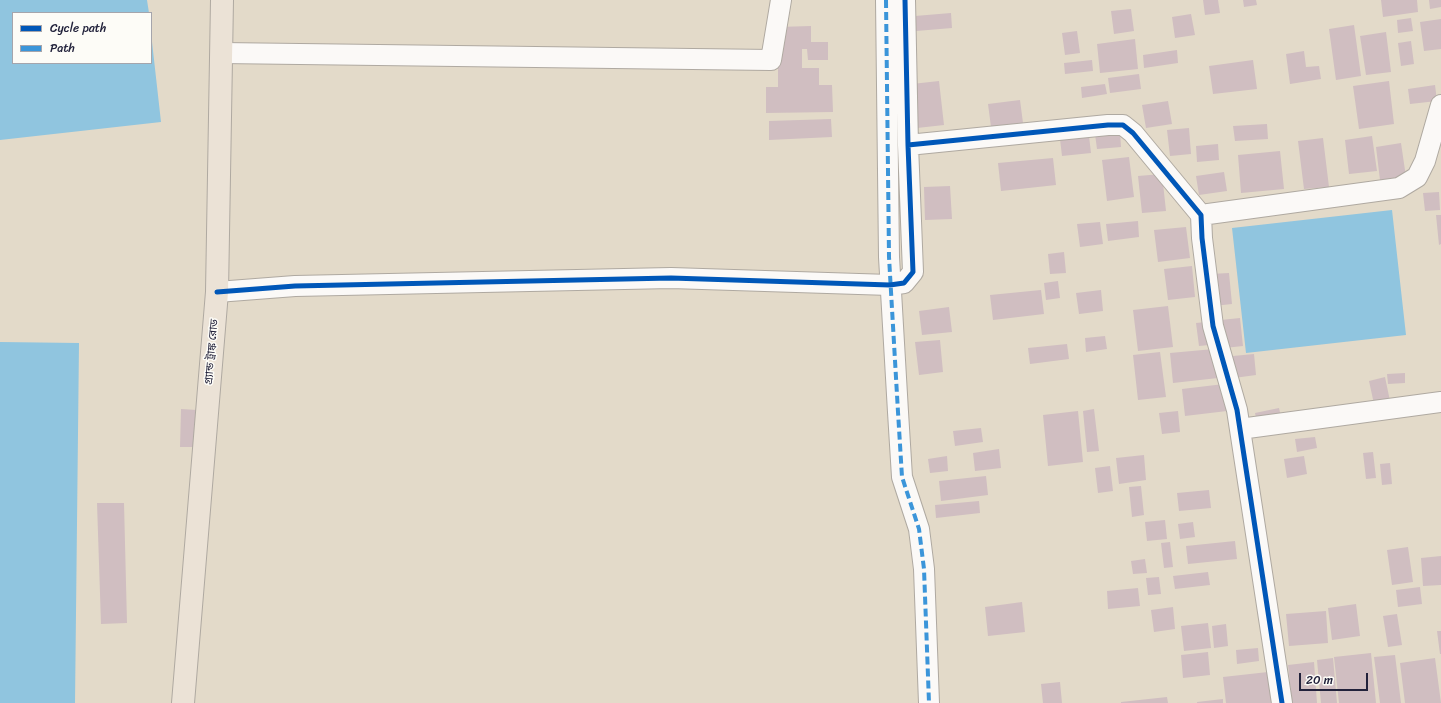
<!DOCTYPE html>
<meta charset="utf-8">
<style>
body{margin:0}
#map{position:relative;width:1441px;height:703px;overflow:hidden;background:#e3dac9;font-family:Sriracha,sans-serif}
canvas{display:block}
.legend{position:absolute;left:12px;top:12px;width:140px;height:52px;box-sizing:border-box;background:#fdfcf7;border:1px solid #a5a5ac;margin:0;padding:5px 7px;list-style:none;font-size:12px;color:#22223b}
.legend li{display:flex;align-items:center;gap:8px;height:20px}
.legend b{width:20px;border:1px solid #a5a5ac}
.scale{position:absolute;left:1299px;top:673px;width:69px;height:18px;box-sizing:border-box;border:2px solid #22223b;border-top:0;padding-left:5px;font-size:12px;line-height:14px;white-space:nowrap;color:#22223b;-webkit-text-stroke:3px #fdfcf7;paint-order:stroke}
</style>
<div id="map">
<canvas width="1441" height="703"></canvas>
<ul class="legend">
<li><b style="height:5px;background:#0057b8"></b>Cycle path</li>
<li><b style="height:5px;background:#3b95d9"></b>Path</li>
</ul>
<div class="scale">20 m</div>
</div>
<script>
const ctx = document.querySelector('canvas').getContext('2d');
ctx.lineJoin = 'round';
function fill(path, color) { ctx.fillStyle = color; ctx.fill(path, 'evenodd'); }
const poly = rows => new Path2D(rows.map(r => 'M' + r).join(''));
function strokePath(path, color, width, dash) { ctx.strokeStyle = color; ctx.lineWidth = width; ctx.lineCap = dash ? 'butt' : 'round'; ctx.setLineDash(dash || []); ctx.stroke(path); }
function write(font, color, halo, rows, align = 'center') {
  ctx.font = font + ' Sriracha,"Noto Sans Bengali",sans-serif'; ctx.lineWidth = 3; ctx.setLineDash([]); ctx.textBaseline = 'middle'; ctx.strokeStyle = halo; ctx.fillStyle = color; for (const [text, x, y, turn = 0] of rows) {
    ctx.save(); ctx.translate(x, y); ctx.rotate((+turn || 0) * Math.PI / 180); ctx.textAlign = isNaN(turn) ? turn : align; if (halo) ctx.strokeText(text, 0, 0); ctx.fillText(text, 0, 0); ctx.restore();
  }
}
fill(poly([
 [0,0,147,0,149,13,13,13,13,63,151,63,151,33,161,122,0,140],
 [1392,210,1406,335,1246,353,1232,228],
 [0,342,79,343,75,703,0,703]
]), '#90c5df');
fill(poly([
 [1203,0,1218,0,1220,13,1205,15],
 [1243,0,1256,0,1257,5,1244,7],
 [1381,0,1417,0,1418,12,1383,17],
 [1429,0,1441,0,1441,7,1430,9],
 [1131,9,1134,31,1114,34,1111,11],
 [951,13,952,28,916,31,915,16],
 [1191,14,1195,35,1175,38,1172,17],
 [1411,18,1413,31,1398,33,1397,20],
 [1441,19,1441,49,1424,51,1420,22],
 [1354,25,1361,76,1336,80,1329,29],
 [811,26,811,42,828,42,828,60,808,60,807,49,802,49,802,68,819,68,819,85,832,85,833,112,766,113,766,87,778,87,778,27],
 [1077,31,1080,53,1065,55,1062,33],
 [1386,32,1391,72,1366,75,1360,36],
 [1135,39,1138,69,1100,73,1097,44],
 [1411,41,1414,64,1401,66,1398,43],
 [1177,50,1178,63,1144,68,1143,55],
 [1304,51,1306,67,1319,66,1321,79,1290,84,1286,54],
 [1092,60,1093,71,1065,74,1064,63],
 [1253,60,1257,89,1213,94,1209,66],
 [1139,74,1141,89,1110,93,1108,78],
 [939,81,944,125,917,128,912,84],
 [1389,81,1394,124,1359,129,1353,86],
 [1105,84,1107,94,1082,98,1081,87],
 [1435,85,1437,101,1410,104,1408,89],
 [1020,100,1023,123,991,127,988,104],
 [1168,101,1172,124,1146,128,1142,105],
 [831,119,832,137,769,140,769,121],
 [1267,124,1268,139,1235,141,1233,126],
 [1189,128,1191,154,1170,156,1167,130],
 [1120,131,1121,147,1097,149,1095,134],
 [1089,136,1091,153,1062,156,1060,139],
 [1372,136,1377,171,1349,174,1345,140],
 [1323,138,1329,187,1304,189,1298,141],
 [1401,143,1406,177,1380,180,1376,147],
 [1218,144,1219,160,1197,162,1196,146],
 [1280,151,1284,189,1241,193,1238,155],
 [1129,157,1134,197,1107,201,1102,160],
 [1053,158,1056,185,1001,191,998,163],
 [1224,172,1227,191,1199,195,1196,176],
 [1162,174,1166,211,1142,213,1138,176],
 [950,186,952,219,925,220,924,187],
 [1439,192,1440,210,1425,211,1423,193],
 [1436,215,1441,215,1441,244,1439,245],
 [1138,221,1139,237,1108,241,1106,224],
 [1100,222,1103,244,1080,247,1077,224],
 [1186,227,1190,258,1158,262,1154,230],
 [1064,252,1066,273,1050,274,1048,254],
 [1192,266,1195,297,1168,300,1164,269],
 [1229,273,1232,304,1213,306,1210,274],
 [1058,281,1060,298,1046,300,1044,283],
 [1041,290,1044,314,993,320,990,295],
 [1101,290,1103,311,1079,314,1076,293],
 [1168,306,1173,347,1138,351,1133,310],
 [949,307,952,332,922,335,919,311],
 [1240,318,1243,346,1224,348,1221,320],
 [1206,322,1209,345,1199,346,1196,323],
 [1105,336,1107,349,1086,352,1085,338],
 [940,340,943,372,919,375,915,342],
 [1067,344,1069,359,1030,364,1028,348],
 [1214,349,1218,378,1173,383,1170,353],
 [1160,352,1166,397,1138,400,1133,355],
 [1254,354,1256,375,1234,378,1233,356],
 [1405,373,1405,383,1388,384,1387,374],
 [1385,377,1390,401,1374,404,1369,381],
 [1224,384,1227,411,1185,416,1182,389],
 [1279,408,1282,421,1258,426,1255,413],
 [181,409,197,410,196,447,180,447],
 [1094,409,1099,451,1087,452,1083,411],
 [1078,411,1083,462,1048,466,1043,415],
 [1178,411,1180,432,1162,434,1159,413],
 [981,428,983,442,955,446,953,431],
 [1315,437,1317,448,1297,452,1295,439],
 [999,449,1001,468,975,471,973,453],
 [1373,452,1376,478,1366,479,1363,453],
 [1144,455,1146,480,1119,484,1116,458],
 [947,456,948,471,930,473,928,459],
 [1304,456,1307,474,1287,478,1284,459],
 [1390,463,1392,484,1382,485,1380,464],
 [1110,466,1113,491,1098,493,1095,468],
 [986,476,988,495,941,501,939,481],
 [1141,486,1144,515,1132,517,1129,487],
 [1209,490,1211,508,1179,511,1177,493],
 [979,501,980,513,936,518,935,505],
 [97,503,124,503,127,623,101,624],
 [1165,520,1167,539,1147,541,1145,522],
 [1193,522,1195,537,1180,539,1178,524],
 [1235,541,1237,559,1188,564,1186,546],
 [1170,542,1173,567,1164,568,1161,543],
 [1408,547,1413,582,1392,585,1387,550],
 [1441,556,1441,585,1423,586,1421,558],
 [1145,559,1147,573,1133,574,1131,561],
 [1208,572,1210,585,1175,589,1173,576],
 [1159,577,1161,594,1148,595,1146,578],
 [1420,587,1422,604,1398,607,1396,590],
 [1138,588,1140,606,1108,609,1107,591],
 [1022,602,1025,632,988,636,985,607],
 [1356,604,1360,636,1332,640,1328,608],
 [1173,607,1175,629,1154,632,1151,610],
 [1326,611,1328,643,1289,646,1286,614],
 [1397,614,1402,645,1388,647,1383,616],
 [1208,623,1211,648,1184,651,1181,626],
 [1226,624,1228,646,1214,648,1212,626],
 [1437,631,1441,631,1441,654,1440,654],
 [1258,648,1259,661,1237,664,1236,650],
 [1208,652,1210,675,1183,678,1181,655],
 [1371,653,1376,703,1339,703,1334,657],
 [1395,655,1401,703,1380,703,1374,657],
 [1333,658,1337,703,1321,703,1317,660],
 [1435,658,1441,703,1405,703,1400,663],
 [1314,662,1317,703,1292,703,1288,665],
 [1268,672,1272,703,1226,703,1223,677],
 [1060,682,1062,703,1043,703,1041,684],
 [1167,697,1168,703,1121,703,1121,702],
 [1223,699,1223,703,1197,703,1197,702]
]), '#d0bec1');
const street = poly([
 [886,0,889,257,898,412,902,477,919,529,924,569,929,703],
 [221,53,771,60,781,0],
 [908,145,1108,125,1123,125,1133,133,1201,215,1202,238,1213,326,1237,410,1282,703],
 [1201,215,1399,188,1417,177,1425,161,1441,105],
 [217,292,295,286,671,278,890,285,904,283,913,272,908,145,905,0],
 [1240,429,1441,402]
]);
const highway = poly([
 [183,703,217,292,222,0]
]);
strokePath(street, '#afa9a1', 22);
strokePath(highway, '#afa9a1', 24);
strokePath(street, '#fbf9f7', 20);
strokePath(highway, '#ebe2d6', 22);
strokePath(poly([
 [886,0,889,257,898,412,902,477,919,529,924,569,929,703]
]), '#3b95d9', 4, [8, 4]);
strokePath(poly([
 [908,145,1108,125,1123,125,1133,133,1201,215,1202,238,1213,326,1237,410,1282,703],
 [217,292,295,286,671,278,890,285,904,283,913,272,908,145,905,0]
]), '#0057b8', 5);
write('11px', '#22223b', '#fdfcf7', [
 ["গ্র্যান্ড ট্রাঙ্ক রোড",212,352,-85]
]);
</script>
